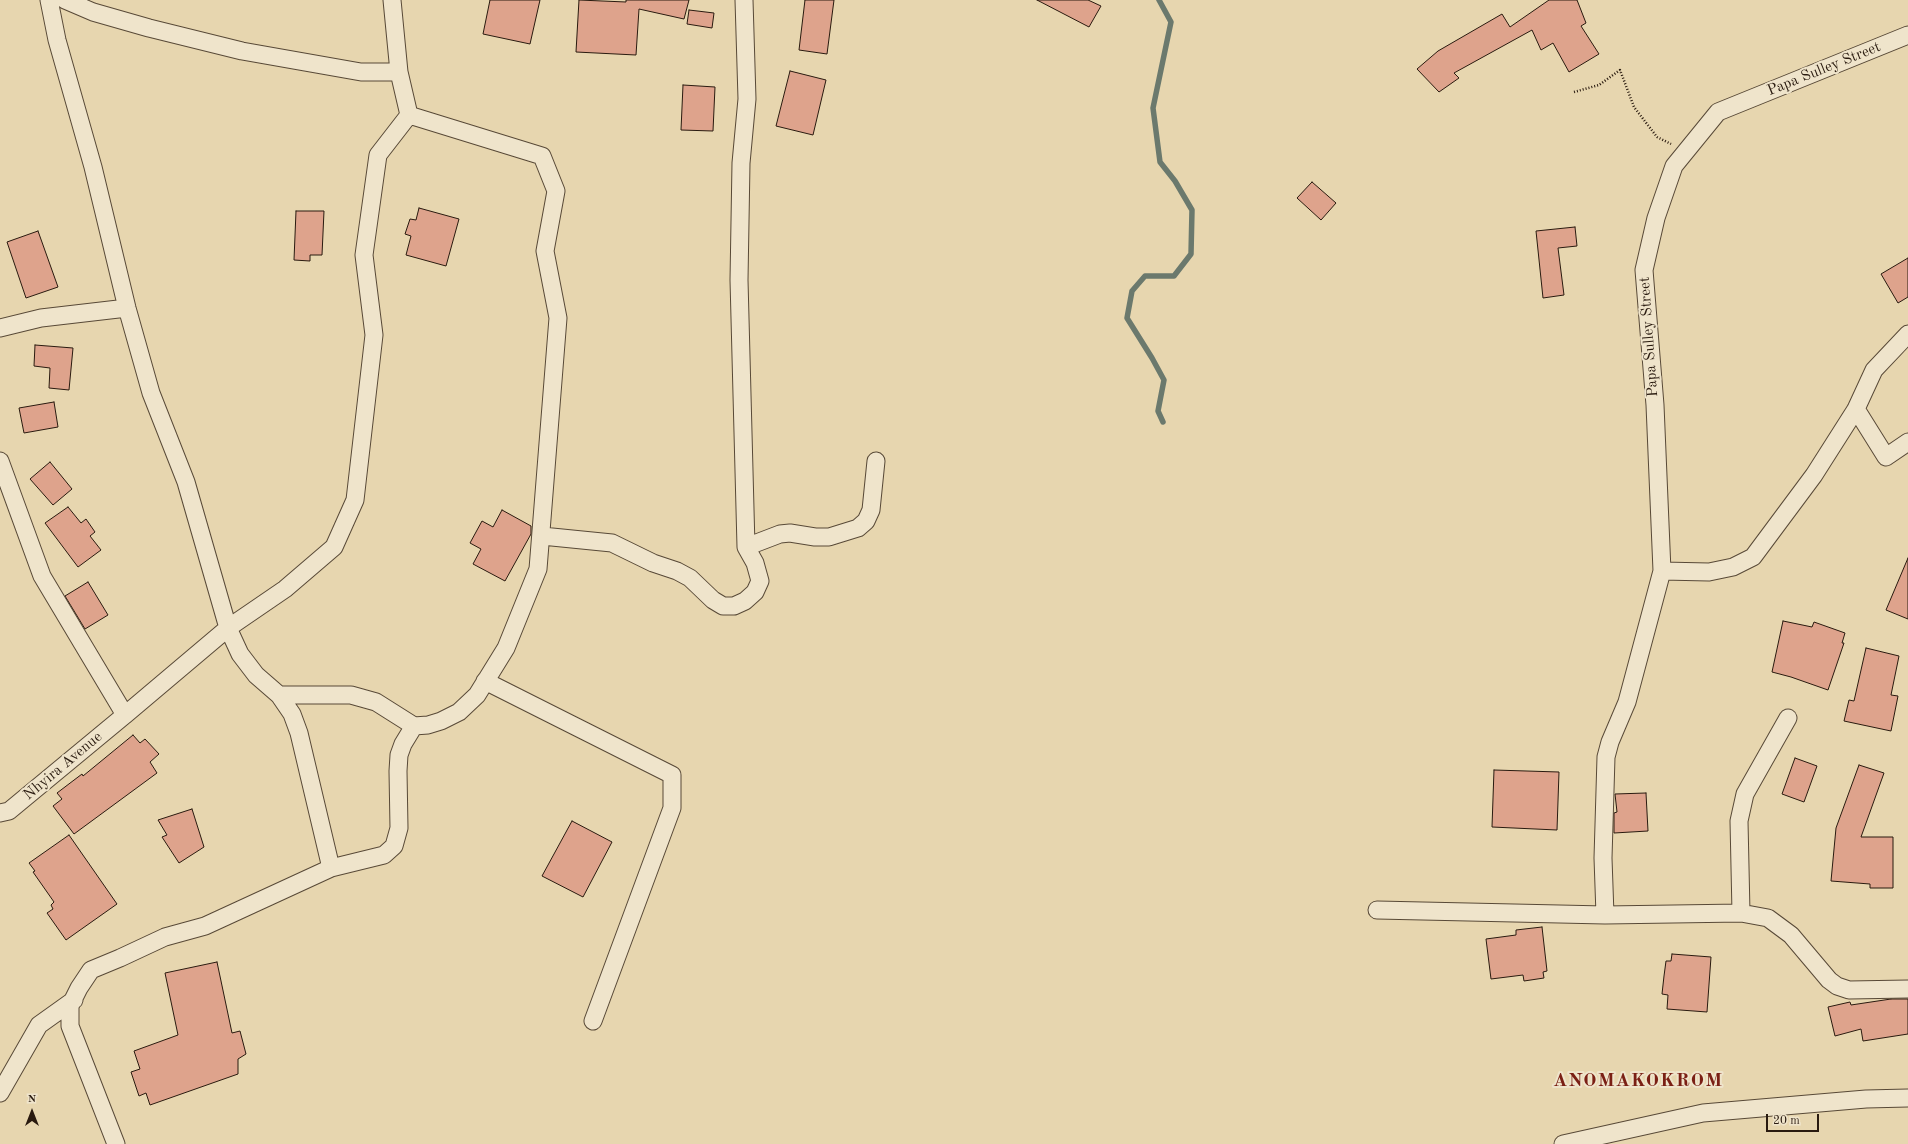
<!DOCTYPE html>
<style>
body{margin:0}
#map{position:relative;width:1908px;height:1144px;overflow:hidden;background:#e7d6af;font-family:"Old Standard TT",serif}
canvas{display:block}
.north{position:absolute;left:12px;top:1092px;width:40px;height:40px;-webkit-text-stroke:3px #efe4cb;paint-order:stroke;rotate:0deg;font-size:11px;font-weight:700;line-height:16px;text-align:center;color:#291a0f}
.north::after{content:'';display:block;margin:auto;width:14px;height:18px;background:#291a0f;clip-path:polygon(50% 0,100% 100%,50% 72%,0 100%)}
.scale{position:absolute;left:1766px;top:1114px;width:53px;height:18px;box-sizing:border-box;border:2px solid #291a0f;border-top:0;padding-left:5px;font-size:12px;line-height:14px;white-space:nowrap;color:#291a0f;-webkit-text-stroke:3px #efe4cb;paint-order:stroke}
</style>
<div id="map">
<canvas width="1908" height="1144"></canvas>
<div class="north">N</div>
<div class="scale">20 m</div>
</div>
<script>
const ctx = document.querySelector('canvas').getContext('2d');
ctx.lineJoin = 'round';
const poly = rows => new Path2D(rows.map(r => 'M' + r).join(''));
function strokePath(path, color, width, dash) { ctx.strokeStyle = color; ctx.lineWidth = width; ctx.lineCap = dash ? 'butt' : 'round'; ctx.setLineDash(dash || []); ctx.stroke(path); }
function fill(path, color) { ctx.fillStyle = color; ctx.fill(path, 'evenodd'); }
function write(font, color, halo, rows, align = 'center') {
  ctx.font = font + ' "Old Standard TT",serif'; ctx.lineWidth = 4; ctx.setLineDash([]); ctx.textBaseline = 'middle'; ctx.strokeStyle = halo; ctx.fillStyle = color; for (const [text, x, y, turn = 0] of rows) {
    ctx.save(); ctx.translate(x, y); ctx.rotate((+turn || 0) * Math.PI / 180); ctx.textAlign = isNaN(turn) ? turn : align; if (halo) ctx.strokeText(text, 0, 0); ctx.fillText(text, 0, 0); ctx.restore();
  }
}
strokePath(poly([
 [1159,0,1171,22,1153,108,1160,162,1175,181,1192,210,1191,254,1174,276,1145,276,1132,291,1127,318,1152,358,1164,380,1158,411,1163,422]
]), '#6b796d', 5.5);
const building = poly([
 [490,0,540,0,530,44,483,34,490,0],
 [579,0,626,2,626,0,689,0,684,19,639,9,636,55,576,52,579,0],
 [805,0,834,0,827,54,799,50,805,0],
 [1037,0,1088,0,1101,6,1089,27,1037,0],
 [1549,0,1577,0,1586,23,1581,26,1599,54,1569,72,1553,43,1541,50,1532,30,1454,73,1459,78,1439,92,1417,69,1438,51,1502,14,1510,27,1549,0],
 [689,10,714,13,712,28,687,24,689,10],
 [790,71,826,80,813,135,776,126,790,71],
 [683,85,715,87,713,131,681,130,683,85],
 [1312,182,1336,203,1321,220,1297,198,1312,182],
 [419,208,459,219,446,266,406,255,411,236,405,234,410,219,416,220,419,208],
 [296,211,324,211,322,255,310,255,310,261,294,260,296,211],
 [1575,227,1577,246,1558,248,1564,295,1543,298,1536,231,1575,227],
 [38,231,58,287,26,298,7,242,38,231],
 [1908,258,1908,297,1898,303,1881,274,1908,258],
 [35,345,73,348,69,390,49,388,50,368,34,366,35,345],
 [54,402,58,427,24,433,19,408,54,402],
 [50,462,72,489,53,505,30,479,50,462],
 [68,507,81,523,86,519,95,532,90,536,101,550,78,567,45,523,68,507],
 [502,510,531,526,531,534,505,581,473,564,481,549,470,543,482,521,493,527,502,510],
 [1908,558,1908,619,1886,610,1908,558],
 [88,582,108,615,85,629,65,596,88,582],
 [1783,621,1812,627,1814,622,1845,633,1842,643,1844,643,1828,690,1791,677,1772,672,1783,621],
 [1866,648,1899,656,1891,695,1898,696,1891,731,1844,721,1849,700,1854,701,1866,648],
 [133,735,140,743,145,739,159,754,150,762,157,773,74,834,53,806,62,799,57,793,82,774,83,776,133,735],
 [1795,758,1817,766,1804,802,1782,794,1795,758],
 [1859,765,1884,773,1861,837,1893,837,1893,888,1870,888,1870,884,1831,881,1836,828,1859,765],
 [1494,770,1559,772,1557,830,1492,827,1494,770],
 [1646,793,1648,831,1614,833,1614,813,1617,812,1615,794,1646,793],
 [192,809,204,847,179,863,162,837,167,835,158,820,192,809],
 [572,821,612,842,583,897,542,876,572,821],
 [69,835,117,904,66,940,47,913,53,909,51,905,54,902,33,872,35,871,29,863,69,835],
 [1542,927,1547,971,1543,972,1544,978,1524,981,1523,975,1491,979,1486,939,1516,935,1516,930,1542,927],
 [1672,954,1711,957,1707,1012,1667,1009,1668,995,1662,994,1664,976,1666,961,1671,961,1672,954],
 [217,962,232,1033,240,1031,246,1054,238,1059,238,1074,150,1105,146,1093,139,1096,131,1072,140,1069,134,1051,178,1035,165,973,217,962],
 [1891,999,1908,999,1908,1034,1863,1041,1861,1029,1835,1036,1828,1007,1850,1002,1851,1005,1891,999]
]);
fill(building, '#dea38c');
strokePath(building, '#291a0f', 1);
const street = poly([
 [49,0,57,40,93,167,127,308,151,393,186,482,228,628,240,654,256,675,279,695,292,714,299,733,331,868],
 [65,0,93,12,149,28,242,51,361,72,399,72],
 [392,0,399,72,409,115],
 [744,0,747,99,741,163,739,280,746,547],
 [0,328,41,318,127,308],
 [1856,409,1886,457,1908,442],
 [0,461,42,576,125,715,228,628,285,589,334,547,355,500,374,335,364,255,378,155,409,115],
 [542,536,612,543,653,563,677,571,690,578,713,600,723,606,734,606,745,601,755,592,760,581,755,563,746,547,780,534,790,533,815,537,829,537,858,528,866,521,871,510,876,461],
 [1662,571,1709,572,1733,567,1753,557,1814,475,1856,409,1874,370,1908,334],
 [485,681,672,775,672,808,593,1021],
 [279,695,351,695,376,702,414,726],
 [0,813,9,811,125,715],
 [1377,910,1605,915,1741,913,1768,918,1791,935,1829,980,1837,986,1849,990,1908,989],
 [1741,913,1739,821,1745,794,1788,718],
 [1605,915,1603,858,1606,757,1610,742,1627,702,1662,571,1655,405,1644,270,1656,218,1674,166,1718,112,1908,35],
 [0,1093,39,1025,74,1000],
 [116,1144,70,1026,70,1006,79,988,91,970,120,958,165,937,205,926,331,868,384,855,394,846,399,828,398,771,399,755,403,744,414,726,428,725,441,721,459,712,477,695,506,648,538,569,558,318,545,251,556,191,542,156,409,115],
 [1563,1144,1703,1113,1866,1099,1908,1098]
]);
strokePath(street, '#584937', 19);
strokePath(poly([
 [1574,92,1599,85,1620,70,1634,107,1657,137,1671,144]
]), '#291a0f', 2.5, [1, 2]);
strokePath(street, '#efe4cb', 17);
write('15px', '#291a0f', '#efe4cb', [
 ["Papa Sulley Street",1824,69,-22],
 ["Papa Sulley Street",1649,337,-94],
 ["Nhyira Avenue",63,766,-40]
]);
ctx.letterSpacing = '1px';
write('bold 19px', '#7a1f14', '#efe4cb', [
 ["ANOMAKOKROM",1638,1081]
]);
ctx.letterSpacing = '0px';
</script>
